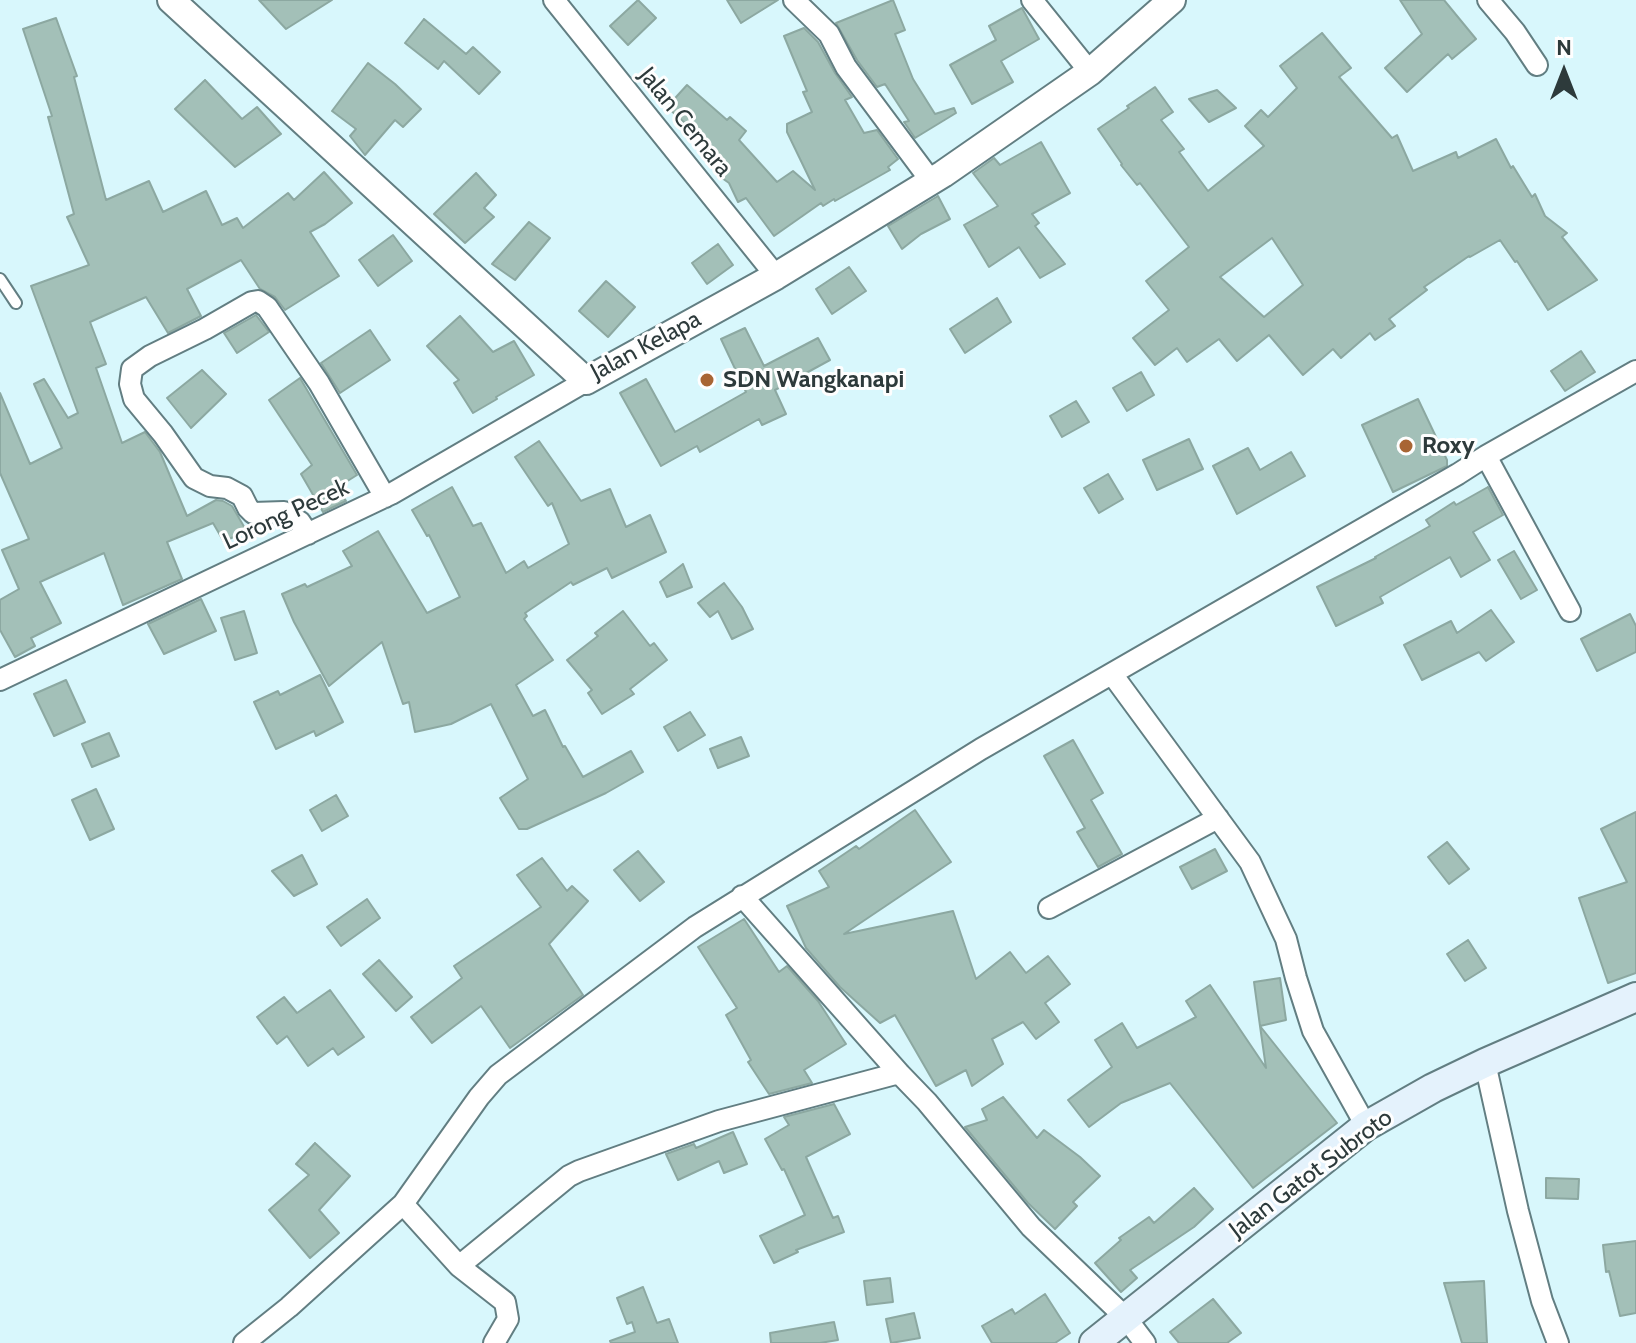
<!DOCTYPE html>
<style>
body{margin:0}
#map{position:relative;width:1636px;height:1343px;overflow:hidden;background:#d8f7fc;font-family:Cabin,sans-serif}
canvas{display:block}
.north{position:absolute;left:1524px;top:32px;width:80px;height:80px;-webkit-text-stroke:6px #fefefe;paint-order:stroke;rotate:0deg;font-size:22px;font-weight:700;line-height:32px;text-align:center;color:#2d3a3b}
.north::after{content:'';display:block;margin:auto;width:28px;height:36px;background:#2d3a3b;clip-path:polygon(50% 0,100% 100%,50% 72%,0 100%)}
</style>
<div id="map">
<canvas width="1636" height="1343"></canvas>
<div class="north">N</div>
</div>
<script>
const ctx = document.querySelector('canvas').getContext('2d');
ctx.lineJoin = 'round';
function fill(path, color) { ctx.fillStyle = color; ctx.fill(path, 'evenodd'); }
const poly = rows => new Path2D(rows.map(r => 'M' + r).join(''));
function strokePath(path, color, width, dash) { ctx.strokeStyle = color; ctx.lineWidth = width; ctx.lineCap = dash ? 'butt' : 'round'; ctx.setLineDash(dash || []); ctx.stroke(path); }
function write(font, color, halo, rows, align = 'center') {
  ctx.font = font + ' Cabin,sans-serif'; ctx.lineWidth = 6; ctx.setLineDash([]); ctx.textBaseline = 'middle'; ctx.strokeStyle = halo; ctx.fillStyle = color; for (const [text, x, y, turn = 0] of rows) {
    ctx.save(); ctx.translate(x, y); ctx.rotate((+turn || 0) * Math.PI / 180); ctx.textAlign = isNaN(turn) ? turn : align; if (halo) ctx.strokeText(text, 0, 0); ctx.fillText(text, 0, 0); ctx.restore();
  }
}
const building = poly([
 [259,0,332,0,286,29,259,0],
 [638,0,656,18,628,45,610,26,638,0],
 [727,0,778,0,741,23,727,0],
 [893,0,905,30,895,34,913,79,935,114,954,108,956,113,915,138,904,122,909,121,885,84,877,87,857,60,836,23,893,0],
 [1400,0,1444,0,1476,39,1452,59,1448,54,1407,92,1385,68,1422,34,1400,0],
 [1022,8,1039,39,1001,61,1013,82,972,104,950,65,996,40,989,26,1022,8],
 [56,18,77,76,74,77,106,200,149,181,163,212,206,191,222,225,237,218,243,228,288,193,294,200,324,172,352,203,325,224,310,232,339,276,285,310,275,297,260,289,241,260,187,289,201,316,168,333,146,297,90,322,106,364,96,368,122,443,145,432,160,452,187,516,216,500,223,501,232,506,246,530,224,542,213,523,167,542,182,579,123,605,104,553,40,582,61,623,31,638,35,646,15,657,0,630,0,600,19,589,2,550,29,539,0,473,0,393,30,464,62,448,34,384,44,379,68,418,78,413,31,286,89,265,67,217,74,214,48,117,52,116,23,29,56,18],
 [424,19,466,54,473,47,500,72,479,94,444,61,438,69,405,43,424,19],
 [804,28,818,42,835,73,852,97,845,100,864,133,877,130,898,159,888,167,890,170,835,201,834,199,823,206,821,203,774,236,746,198,738,202,729,183,715,173,719,169,699,152,707,143,667,107,687,85,727,120,730,117,746,131,739,140,777,182,793,171,815,190,787,132,787,124,812,112,803,92,807,91,784,36,804,28],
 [1322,33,1351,68,1339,77,1392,138,1397,135,1413,171,1456,152,1458,158,1496,139,1511,168,1513,166,1532,197,1535,194,1545,216,1567,233,1562,237,1597,280,1548,310,1517,261,1515,262,1500,240,1470,257,1469,256,1424,287,1427,290,1389,319,1395,326,1375,340,1370,333,1341,358,1333,349,1303,375,1269,335,1237,361,1219,339,1187,362,1177,348,1155,365,1133,338,1169,310,1146,281,1189,247,1140,183,1137,185,1121,165,1122,164,1098,129,1129,108,1127,106,1155,87,1173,112,1161,120,1184,149,1179,152,1208,191,1264,146,1245,126,1261,110,1268,117,1297,88,1280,66,1322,33],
 [1272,238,1303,285,1264,317,1220,277,1272,238],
 [368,63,395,84,421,109,403,127,395,120,365,155,350,136,356,129,332,111,368,63],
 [205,80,242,119,257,107,281,134,235,167,175,109,205,80],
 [1217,90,1236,108,1209,122,1189,99,1217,90],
 [1041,142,1070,193,1032,214,1039,223,1035,226,1065,264,1040,278,1019,247,989,267,964,225,998,206,973,173,994,158,1000,165,1041,142],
 [476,173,496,195,484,208,494,217,465,243,434,214,476,173],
 [938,196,950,219,921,234,902,249,888,226,938,196],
 [529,222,550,238,515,280,492,264,529,222],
 [393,235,412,261,378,286,359,260,393,235],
 [718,244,733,265,707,284,692,263,718,244],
 [849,267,866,291,832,314,816,289,849,267],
 [606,281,635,307,608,337,579,311,606,281],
 [997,298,1011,322,965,353,950,329,997,298],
 [256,315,269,332,237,353,224,333,256,315],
 [460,316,493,352,514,341,534,375,496,397,497,399,473,413,454,383,459,380,427,346,460,316],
 [745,328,764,366,818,338,830,360,775,390,786,414,762,425,759,419,700,452,697,446,661,466,620,393,646,379,675,432,746,392,721,339,745,328],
 [370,330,390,360,340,393,321,363,370,330],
 [1581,351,1595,372,1565,391,1551,371,1581,351],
 [202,370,226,394,191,428,167,398,202,370],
 [1141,372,1154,395,1127,411,1113,388,1141,372],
 [300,378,357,475,338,487,346,501,323,512,301,474,312,465,269,400,300,378],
 [1418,399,1447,460,1447,466,1393,492,1362,425,1418,399],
 [1076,401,1089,422,1062,437,1050,416,1076,401],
 [1189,439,1203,469,1157,490,1143,460,1189,439],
 [539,441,581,501,610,489,626,527,650,515,666,552,612,578,607,568,573,585,571,582,525,613,527,616,524,619,553,660,516,685,533,716,545,710,563,747,565,746,583,777,631,751,643,772,606,793,527,829,519,829,500,798,528,779,491,704,451,724,415,732,409,702,403,704,382,642,329,686,294,622,282,594,305,584,307,587,352,566,343,551,378,531,427,613,460,597,429,535,427,536,412,510,452,487,473,526,481,523,506,573,524,561,528,568,569,544,552,503,548,506,515,457,539,441],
 [1248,448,1260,470,1291,452,1305,476,1237,514,1213,466,1248,448],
 [1108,474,1123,499,1099,513,1084,488,1108,474],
 [1488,487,1503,515,1473,532,1490,560,1461,577,1450,557,1380,597,1383,603,1336,626,1317,587,1376,558,1375,557,1430,526,1426,520,1454,502,1456,505,1488,487],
 [1514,551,1537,590,1521,599,1498,560,1514,551],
 [683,564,692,587,667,597,660,582,683,564],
 [724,583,742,607,753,629,732,639,718,611,710,617,698,603,724,583],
 [201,599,216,631,164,654,148,624,201,599],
 [1491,610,1514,642,1486,661,1479,652,1422,680,1404,645,1451,621,1457,633,1491,610],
 [244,611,257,653,235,660,221,618,244,611],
 [623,611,650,646,654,643,667,660,630,689,634,694,602,714,588,693,592,690,567,660,598,636,595,633,623,611],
 [1630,614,1636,626,1636,652,1597,671,1581,639,1630,614],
 [320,675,343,722,316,736,314,731,276,749,254,702,278,691,280,695,320,675],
 [66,680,85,722,54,736,34,694,66,680],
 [690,712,705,735,678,751,664,727,690,712],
 [109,733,119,756,92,767,82,744,109,733],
 [741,737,749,756,718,768,710,749,741,737],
 [1073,740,1103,793,1091,800,1122,854,1098,867,1077,832,1085,828,1044,756,1073,740],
 [96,789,114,829,90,840,72,800,96,789],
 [336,795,348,816,322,831,310,810,336,795],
 [915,810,951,862,844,934,953,911,976,979,1010,952,1026,973,1048,956,1070,984,1045,1003,1059,1022,1036,1039,1023,1022,992,1039,1003,1064,972,1086,966,1070,936,1086,895,1015,880,1023,840,987,806,948,787,906,829,887,819,871,856,846,859,849,915,810],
 [1636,812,1636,973,1608,983,1579,898,1627,882,1601,829,1636,812],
 [1447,842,1469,869,1449,884,1428,857,1447,842],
 [1215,849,1227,871,1192,889,1180,867,1215,849],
 [638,851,664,882,640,901,614,870,638,851],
 [302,855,317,884,294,896,272,871,302,855],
 [542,858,567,891,572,886,588,901,549,944,583,995,510,1048,481,1006,432,1043,411,1017,462,978,454,966,541,907,517,875,542,858],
 [367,899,380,918,341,946,327,927,367,899],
 [744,919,779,972,787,966,818,1001,846,1044,804,1070,812,1083,769,1094,748,1062,751,1060,726,1015,737,1008,698,947,744,919],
 [1468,940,1486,968,1465,981,1447,954,1468,940],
 [379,960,412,997,396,1011,363,974,379,960],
 [1280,978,1286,1020,1260,1026,1254,982,1280,978],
 [1210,985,1266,1068,1260,1026,1337,1123,1253,1188,1170,1083,1121,1103,1089,1127,1068,1100,1112,1067,1095,1040,1122,1023,1137,1048,1196,1017,1186,1001,1210,985],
 [330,990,364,1037,338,1055,333,1048,308,1066,287,1036,277,1044,257,1017,284,997,297,1013,330,990],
 [1003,1097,1037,1138,1044,1130,1080,1157,1100,1176,1073,1202,1077,1206,1055,1229,1028,1203,965,1127,987,1120,982,1109,1003,1097],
 [834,1104,850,1134,806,1157,833,1218,838,1216,844,1232,796,1250,798,1252,774,1263,760,1236,805,1215,784,1169,782,1170,765,1139,789,1125,784,1117,834,1104],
 [733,1132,747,1164,724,1173,719,1161,678,1180,666,1154,694,1144,696,1148,733,1132],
 [315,1143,350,1176,319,1210,339,1233,310,1258,269,1210,309,1175,296,1164,315,1143],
 [1546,1178,1579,1179,1578,1199,1546,1198,1546,1178],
 [1194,1188,1213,1209,1194,1227,1130,1270,1137,1278,1121,1292,1095,1263,1121,1240,1119,1238,1149,1217,1154,1223,1194,1188],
 [1636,1241,1636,1313,1620,1316,1609,1271,1606,1272,1603,1245,1636,1241],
 [890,1278,893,1302,867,1305,864,1281,890,1278],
 [1484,1281,1487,1343,1462,1343,1444,1283,1484,1281],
 [643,1287,657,1323,669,1319,678,1343,611,1343,610,1341,635,1332,632,1322,627,1324,617,1298,643,1287],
 [1045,1294,1070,1333,1055,1343,992,1343,982,1326,1012,1309,1015,1314,1045,1294],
 [1213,1299,1241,1333,1227,1343,1179,1343,1170,1332,1213,1299],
 [914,1313,920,1338,891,1343,886,1319,914,1313],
 [834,1322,838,1340,820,1343,771,1343,770,1333,834,1322]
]);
fill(building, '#a3c0b8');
strokePath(building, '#8ca8a1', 2);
const service = poly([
 [0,279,16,303]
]);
const minor = poly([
 [554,0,776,276],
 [794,0,829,34,846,67,931,181],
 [1032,0,1090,72],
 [1488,0,1515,32,1537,65],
 [1486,456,1570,611],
 [308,534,300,522,284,512,253,513,248,508,242,496,227,488,210,486,194,478,163,434,134,399,130,384,132,369,150,356,205,329,252,302,258,301,267,307,319,383,385,497],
 [1112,674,1250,862,1286,939,1296,978,1313,1031,1366,1126],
 [0,680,391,494,586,381],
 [742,896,899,1073,927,1102,1031,1227,1126,1318,1145,1343],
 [1049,908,1218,818],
 [1485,1063,1518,1211,1542,1301,1558,1343],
 [403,1204,459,1266,505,1302,508,1319,494,1343],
 [459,1266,569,1176,579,1171,719,1121,899,1073],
 [244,1343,289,1307,403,1204,479,1097,498,1075,695,927,981,749,1458,474,1486,456,1636,371]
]);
const tertiary = poly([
 [171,0,586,381,776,276,943,174,1090,72,1172,0]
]);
const secondary = poly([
 [1094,1343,1366,1126,1433,1088,1485,1063,1636,997]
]);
strokePath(service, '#627e82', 14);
strokePath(minor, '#627e82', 24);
strokePath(tertiary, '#627e82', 30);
strokePath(secondary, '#627e82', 32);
strokePath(service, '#fff', 10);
strokePath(minor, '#fff', 20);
strokePath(tertiary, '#fff', 26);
strokePath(secondary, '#e4f2fc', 28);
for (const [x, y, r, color] of [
 [707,380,8,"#a86534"],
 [1406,446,8,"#a86534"]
]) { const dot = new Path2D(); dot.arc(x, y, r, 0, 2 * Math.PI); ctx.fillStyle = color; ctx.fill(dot); strokePath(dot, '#fefefe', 3); }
write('24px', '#2d3a3b', '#fefefe', [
 ["Jalan Cemara",685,122,51],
 ["Jalan Kelapa",646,346,-28],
 ["Lorong Pecek",286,515,-25],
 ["Jalan Gatot Subroto",1311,1174,-37]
]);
write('bold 24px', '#2d3a3b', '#fefefe', [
 ["SDN Wangkanapi",723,380],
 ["Roxy",1422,446]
], 'left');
</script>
